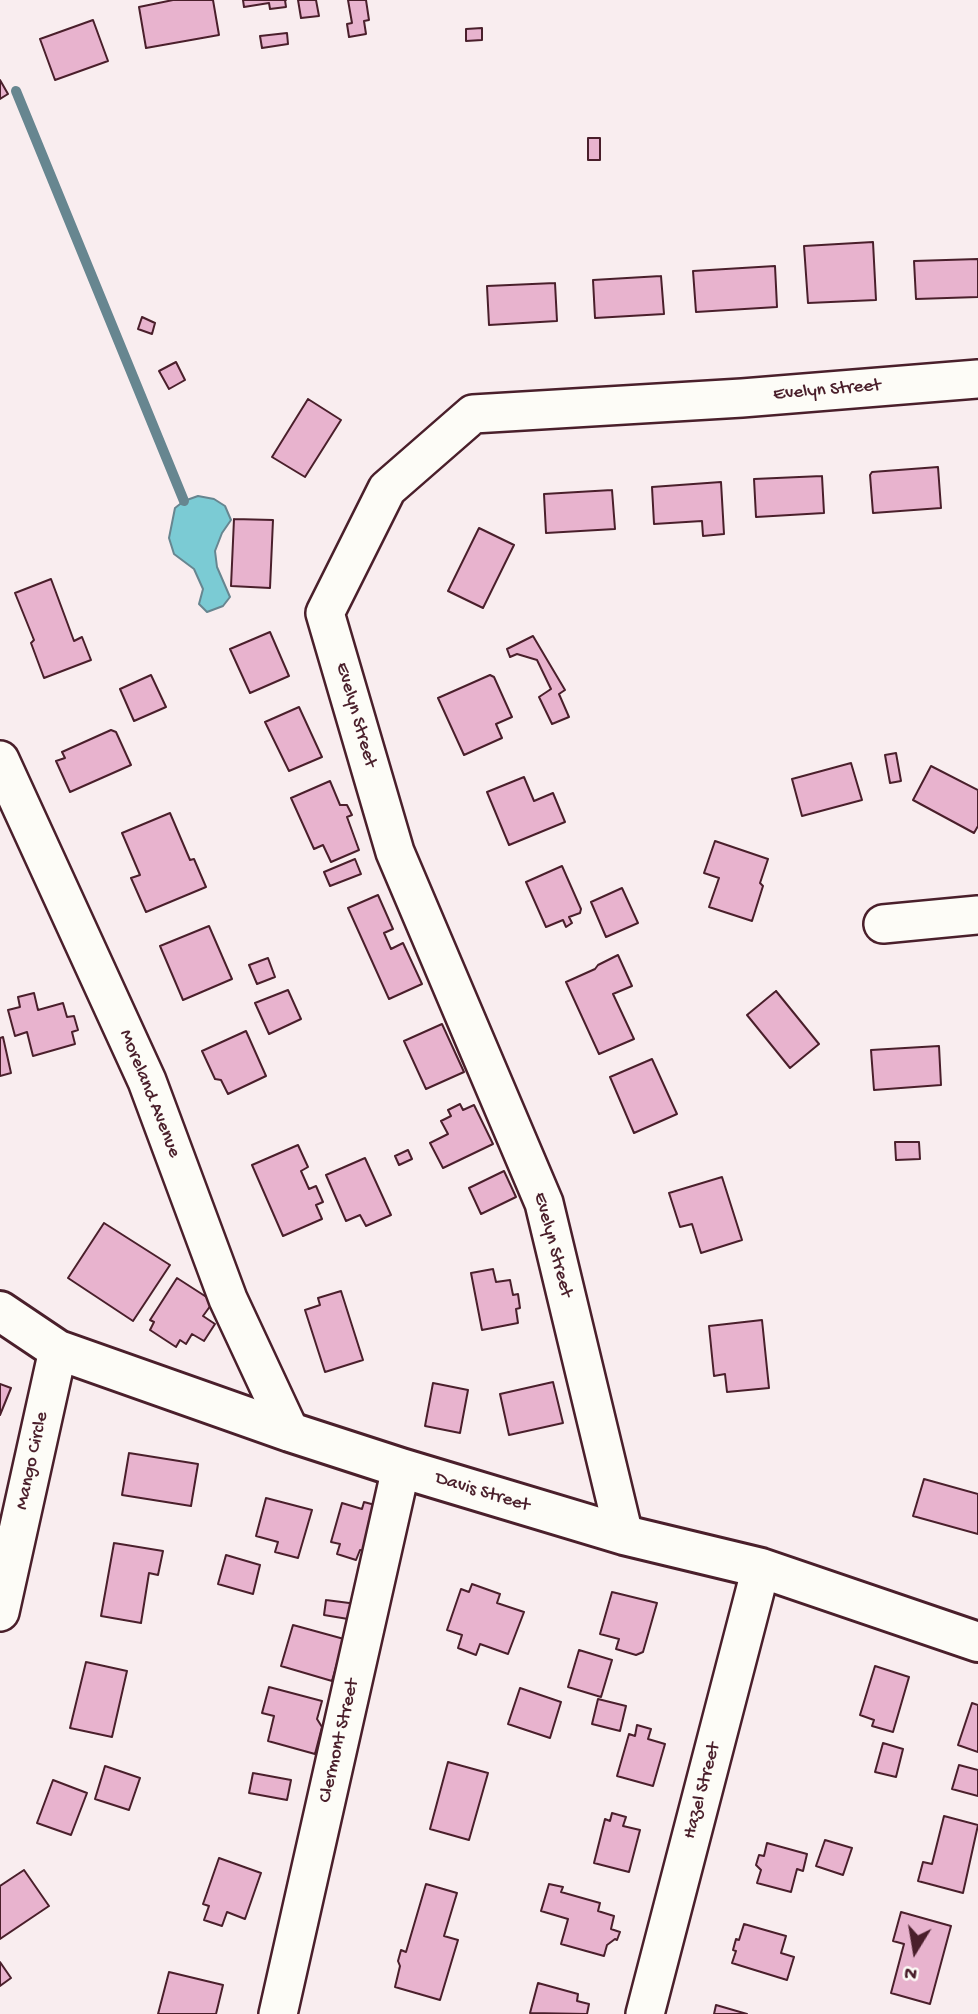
<!DOCTYPE html>
<style>
body{margin:0}
#map{position:relative;width:978px;height:2014px;overflow:hidden;background:#f9edef;font-family:"Gochi Hand",sans-serif}
canvas{display:block}
.north{position:absolute;left:880px;top:1916px;width:70px;height:70px;-webkit-text-stroke:5px #fdfcf7;paint-order:stroke;rotate:191deg;font-size:19px;font-weight:700;line-height:28px;text-align:center;color:#4a1f2b}
.north::after{content:'';display:block;margin:auto;width:24px;height:32px;background:#4a1f2b;clip-path:polygon(50% 0,100% 100%,50% 72%,0 100%)}
</style>
<div id="map">
<canvas width="978" height="2014"></canvas>
<div class="north">N</div>
</div>
<script>
const ctx = document.querySelector('canvas').getContext('2d');
ctx.lineJoin = 'round';
function fill(path, color) { ctx.fillStyle = color; ctx.fill(path, 'evenodd'); }
const poly = rows => new Path2D(rows.map(r => 'M' + r).join(''));
function strokePath(path, color, width, dash) { ctx.strokeStyle = color; ctx.lineWidth = width; ctx.lineCap = dash ? 'butt' : 'round'; ctx.setLineDash(dash || []); ctx.stroke(path); }
function write(font, color, halo, rows, align = 'center') {
  ctx.font = font + ' "Gochi Hand",sans-serif'; ctx.lineWidth = 5; ctx.setLineDash([]); ctx.textBaseline = 'middle'; ctx.strokeStyle = halo; ctx.fillStyle = color; for (const [text, x, y, turn = 0] of rows) {
    ctx.save(); ctx.translate(x, y); ctx.rotate((+turn || 0) * Math.PI / 180); ctx.textAlign = isNaN(turn) ? turn : align; if (halo) ctx.strokeText(text, 0, 0); ctx.fillText(text, 0, 0); ctx.restore();
  }
}
const water = poly([
 [198,496,214,499,225,506,231,520,222,533,215,551,217,567,230,597,223,606,207,612,199,604,203,589,194,569,174,554,169,538,175,508,184,501,198,496]
]);
fill(water, '#7bcbd4');
strokePath(water, '#678690', 2);
strokePath(poly([
 [16,91,184,501]
]), '#678690', 10);
const building = poly([
 [173,0,213,0,219,35,146,48,139,7,173,0],
 [243,0,286,0,285,0,286,7,270,9,269,3,244,7,243,0],
 [298,0,316,0,319,16,301,18,298,0],
 [348,0,366,0,369,20,364,21,366,34,349,37,347,24,352,23,348,0],
 [93,20,108,61,55,80,40,39,93,20],
 [482,28,482,40,466,41,466,29,482,28],
 [287,33,288,44,262,48,260,36,287,33],
 [0,80,8,94,0,99,0,80],
 [588,138,600,138,600,160,588,160,588,138],
 [873,242,876,300,808,303,804,246,873,242],
 [978,259,978,297,916,299,914,261,978,259],
 [775,266,777,307,696,312,693,271,775,266],
 [661,276,664,314,595,318,593,280,661,276],
 [555,283,557,321,489,325,487,286,555,283],
 [142,317,155,323,152,334,138,329,142,317],
 [176,362,185,380,169,389,159,371,176,362],
 [308,399,341,420,305,477,272,457,308,399],
 [938,467,941,508,873,513,870,475,872,472,938,467],
 [822,476,824,513,756,517,754,479,822,476],
 [721,482,724,534,703,536,702,521,654,524,652,487,721,482],
 [612,490,615,529,546,533,544,494,612,490],
 [234,519,273,520,270,588,231,586,234,519],
 [479,528,514,545,483,608,448,591,479,528],
 [51,579,74,641,82,637,91,660,44,678,31,643,34,640,15,593,51,579],
 [270,632,289,676,250,693,230,649,270,632],
 [533,636,565,690,559,694,569,717,552,724,539,697,551,689,537,660,517,654,510,657,507,649,533,636],
 [151,675,166,707,134,721,120,689,151,675],
 [490,675,494,677,512,717,496,724,502,738,464,755,438,698,490,675],
 [299,707,322,757,289,771,265,722,299,707],
 [111,730,116,732,131,765,70,792,56,761,65,758,62,752,111,730],
 [896,753,901,781,890,783,885,755,896,753],
 [851,763,862,800,802,816,792,779,851,763],
 [931,766,978,790,978,826,974,833,913,800,931,766],
 [524,777,534,801,553,793,565,822,509,845,487,792,524,777],
 [330,781,340,805,347,805,352,815,347,817,359,850,331,862,323,845,314,849,291,798,330,781],
 [170,813,190,860,194,859,206,887,146,912,131,878,140,875,122,833,170,813],
 [715,841,768,859,760,883,763,886,752,921,709,907,719,878,704,873,715,841],
 [355,859,361,874,330,886,324,872,355,859],
 [562,866,581,909,580,913,569,917,572,923,566,927,563,920,546,927,526,882,562,866],
 [622,888,638,923,606,937,591,902,622,888],
 [378,895,393,929,384,933,391,949,403,943,422,984,389,999,348,908,378,895],
 [209,926,232,979,183,1000,160,946,209,926],
 [618,955,632,986,613,994,634,1039,599,1054,566,982,595,969,598,965,618,955],
 [268,958,275,977,257,984,249,965,268,958],
 [288,990,301,1019,269,1034,255,1003,288,990],
 [776,991,819,1044,790,1068,747,1015,776,991],
 [34,993,38,1010,63,1003,67,1017,74,1016,78,1030,72,1032,75,1044,33,1056,27,1032,15,1036,8,1010,20,1007,18,997,34,993],
 [442,1024,464,1072,426,1089,404,1041,442,1024],
 [246,1031,266,1076,228,1094,221,1080,215,1079,202,1051,246,1031],
 [3,1037,11,1073,0,1076,0,1038,3,1037],
 [939,1046,941,1085,874,1090,871,1050,939,1046],
 [652,1059,677,1114,634,1133,610,1077,652,1059],
 [460,1104,463,1110,474,1105,493,1144,443,1168,430,1143,448,1134,441,1121,451,1116,448,1110,460,1104],
 [895,1142,919,1142,920,1159,896,1160,895,1142],
 [298,1145,308,1167,301,1171,309,1189,316,1186,323,1202,316,1205,322,1219,283,1236,252,1165,298,1145],
 [408,1150,412,1159,399,1165,395,1156,408,1150],
 [365,1158,391,1215,366,1226,360,1215,346,1221,326,1175,365,1158],
 [504,1171,516,1197,481,1214,469,1188,504,1171],
 [722,1177,742,1240,701,1253,692,1224,680,1227,669,1193,722,1177],
 [104,1223,170,1265,133,1321,68,1278,104,1223],
 [493,1269,496,1282,510,1280,513,1295,518,1294,520,1308,516,1309,518,1323,482,1330,471,1273,493,1269],
 [177,1278,208,1298,211,1305,203,1316,215,1324,204,1341,192,1334,186,1344,180,1340,176,1347,150,1330,154,1322,150,1320,177,1278],
 [341,1291,363,1360,325,1372,305,1310,320,1305,318,1298,341,1291],
 [762,1320,769,1388,727,1392,725,1374,714,1376,709,1326,762,1320],
 [553,1382,563,1423,509,1435,500,1394,553,1382],
 [433,1383,468,1390,460,1433,425,1426,433,1383],
 [0,1384,11,1388,0,1415,0,1384],
 [129,1453,198,1464,191,1506,122,1495,129,1453],
 [924,1479,978,1494,978,1534,913,1516,924,1479],
 [266,1498,312,1510,298,1558,275,1552,278,1542,256,1536,266,1498],
 [364,1502,375,1505,378,1555,360,1550,356,1560,337,1554,340,1544,331,1542,342,1503,362,1509,364,1502],
 [114,1543,163,1551,158,1575,149,1573,141,1623,101,1616,114,1543],
 [226,1555,260,1565,253,1594,218,1584,226,1555],
 [472,1584,500,1594,497,1603,524,1612,508,1654,480,1644,476,1655,458,1648,462,1635,447,1630,461,1589,469,1592,472,1584],
 [612,1592,657,1603,643,1652,636,1655,616,1649,619,1639,600,1634,612,1592],
 [326,1600,357,1604,354,1620,324,1615,326,1600],
 [293,1625,344,1639,332,1681,281,1666,293,1625],
 [579,1650,612,1660,601,1697,568,1687,579,1650],
 [86,1662,127,1671,112,1737,70,1728,86,1662],
 [875,1666,909,1677,893,1732,872,1726,874,1720,860,1715,875,1666],
 [269,1687,322,1701,317,1719,322,1727,315,1754,268,1741,274,1716,262,1713,269,1687],
 [520,1688,561,1702,550,1738,508,1724,520,1688],
 [598,1699,626,1706,620,1731,592,1724,598,1699],
 [972,1703,978,1705,978,1752,958,1745,972,1703],
 [637,1725,651,1729,648,1739,665,1744,653,1786,617,1776,629,1734,635,1736,637,1725],
 [883,1743,903,1749,896,1777,875,1772,883,1743],
 [448,1762,488,1773,469,1840,430,1829,448,1762],
 [959,1765,978,1770,978,1796,952,1789,959,1765],
 [105,1766,140,1778,129,1810,95,1799,105,1766],
 [253,1773,291,1780,287,1800,249,1793,253,1773],
 [53,1780,87,1793,71,1835,37,1823,53,1780],
 [612,1813,626,1817,623,1826,640,1830,629,1872,594,1863,605,1819,610,1821,612,1813],
 [944,1816,978,1825,963,1893,918,1881,923,1862,932,1864,944,1816],
 [825,1840,852,1848,843,1875,816,1866,825,1840],
 [767,1843,807,1854,803,1871,797,1869,791,1892,757,1883,761,1870,756,1865,759,1855,764,1856,767,1843],
 [219,1858,261,1873,245,1919,227,1912,222,1926,204,1920,209,1906,203,1904,219,1858],
 [24,1870,49,1906,0,1939,0,1886,24,1870],
 [426,1884,457,1893,444,1936,458,1940,440,2000,395,1987,400,1966,398,1961,401,1950,406,1952,426,1884],
 [549,1884,563,1887,561,1892,600,1903,598,1911,614,1916,611,1929,620,1932,617,1940,615,1939,607,1945,604,1956,561,1944,568,1919,541,1911,549,1884],
 [901,1912,951,1926,930,2004,891,1993,904,1944,893,1941,901,1912],
 [744,1924,786,1936,781,1953,794,1957,787,1980,732,1963,736,1951,733,1950,736,1939,739,1940,744,1924],
 [0,1962,11,1978,0,1986,0,1962],
 [169,1972,223,1985,216,2014,158,2014,169,1972],
 [538,1983,578,1994,577,2001,589,2004,587,2014,530,2013,538,1983],
 [716,2005,747,2014,714,2014,716,2005]
]);
fill(building, '#e8b3ce');
strokePath(building, '#4a1f2b', 2);
const street = poly([
 [0,760,147,1081,228,1299,290,1432],
 [883,924,978,915],
 [624,1535,544,1203,395,852,325,613,387,489,473,414,742,398,978,379],
 [0,1612,58,1350],
 [278,2014,401,1468],
 [645,2014,761,1568]
]);
const secondary = poly([
 [0,1311,58,1350,290,1432,401,1468,624,1535,761,1568,978,1642]
]);
strokePath(street, '#4a1f2b', 42);
strokePath(secondary, '#4a1f2b', 44);
strokePath(street, '#fdfcf7', 37);
strokePath(secondary, '#fdfcf7', 38);
write('19px', '#4a1f2b', '#fdfcf7', [
 ["Evelyn Street",827,391,-5],
 ["Evelyn Street",355,715,74],
 ["Moreland Avenue",149,1094,68],
 ["Evelyn Street",552,1245,75],
 ["Mango Circle",33,1461,-78],
 ["Davis Street",482,1493,17],
 ["Clermont Street",340,1741,-77],
 ["Hazel Street",703,1791,-75]
]);
</script>
